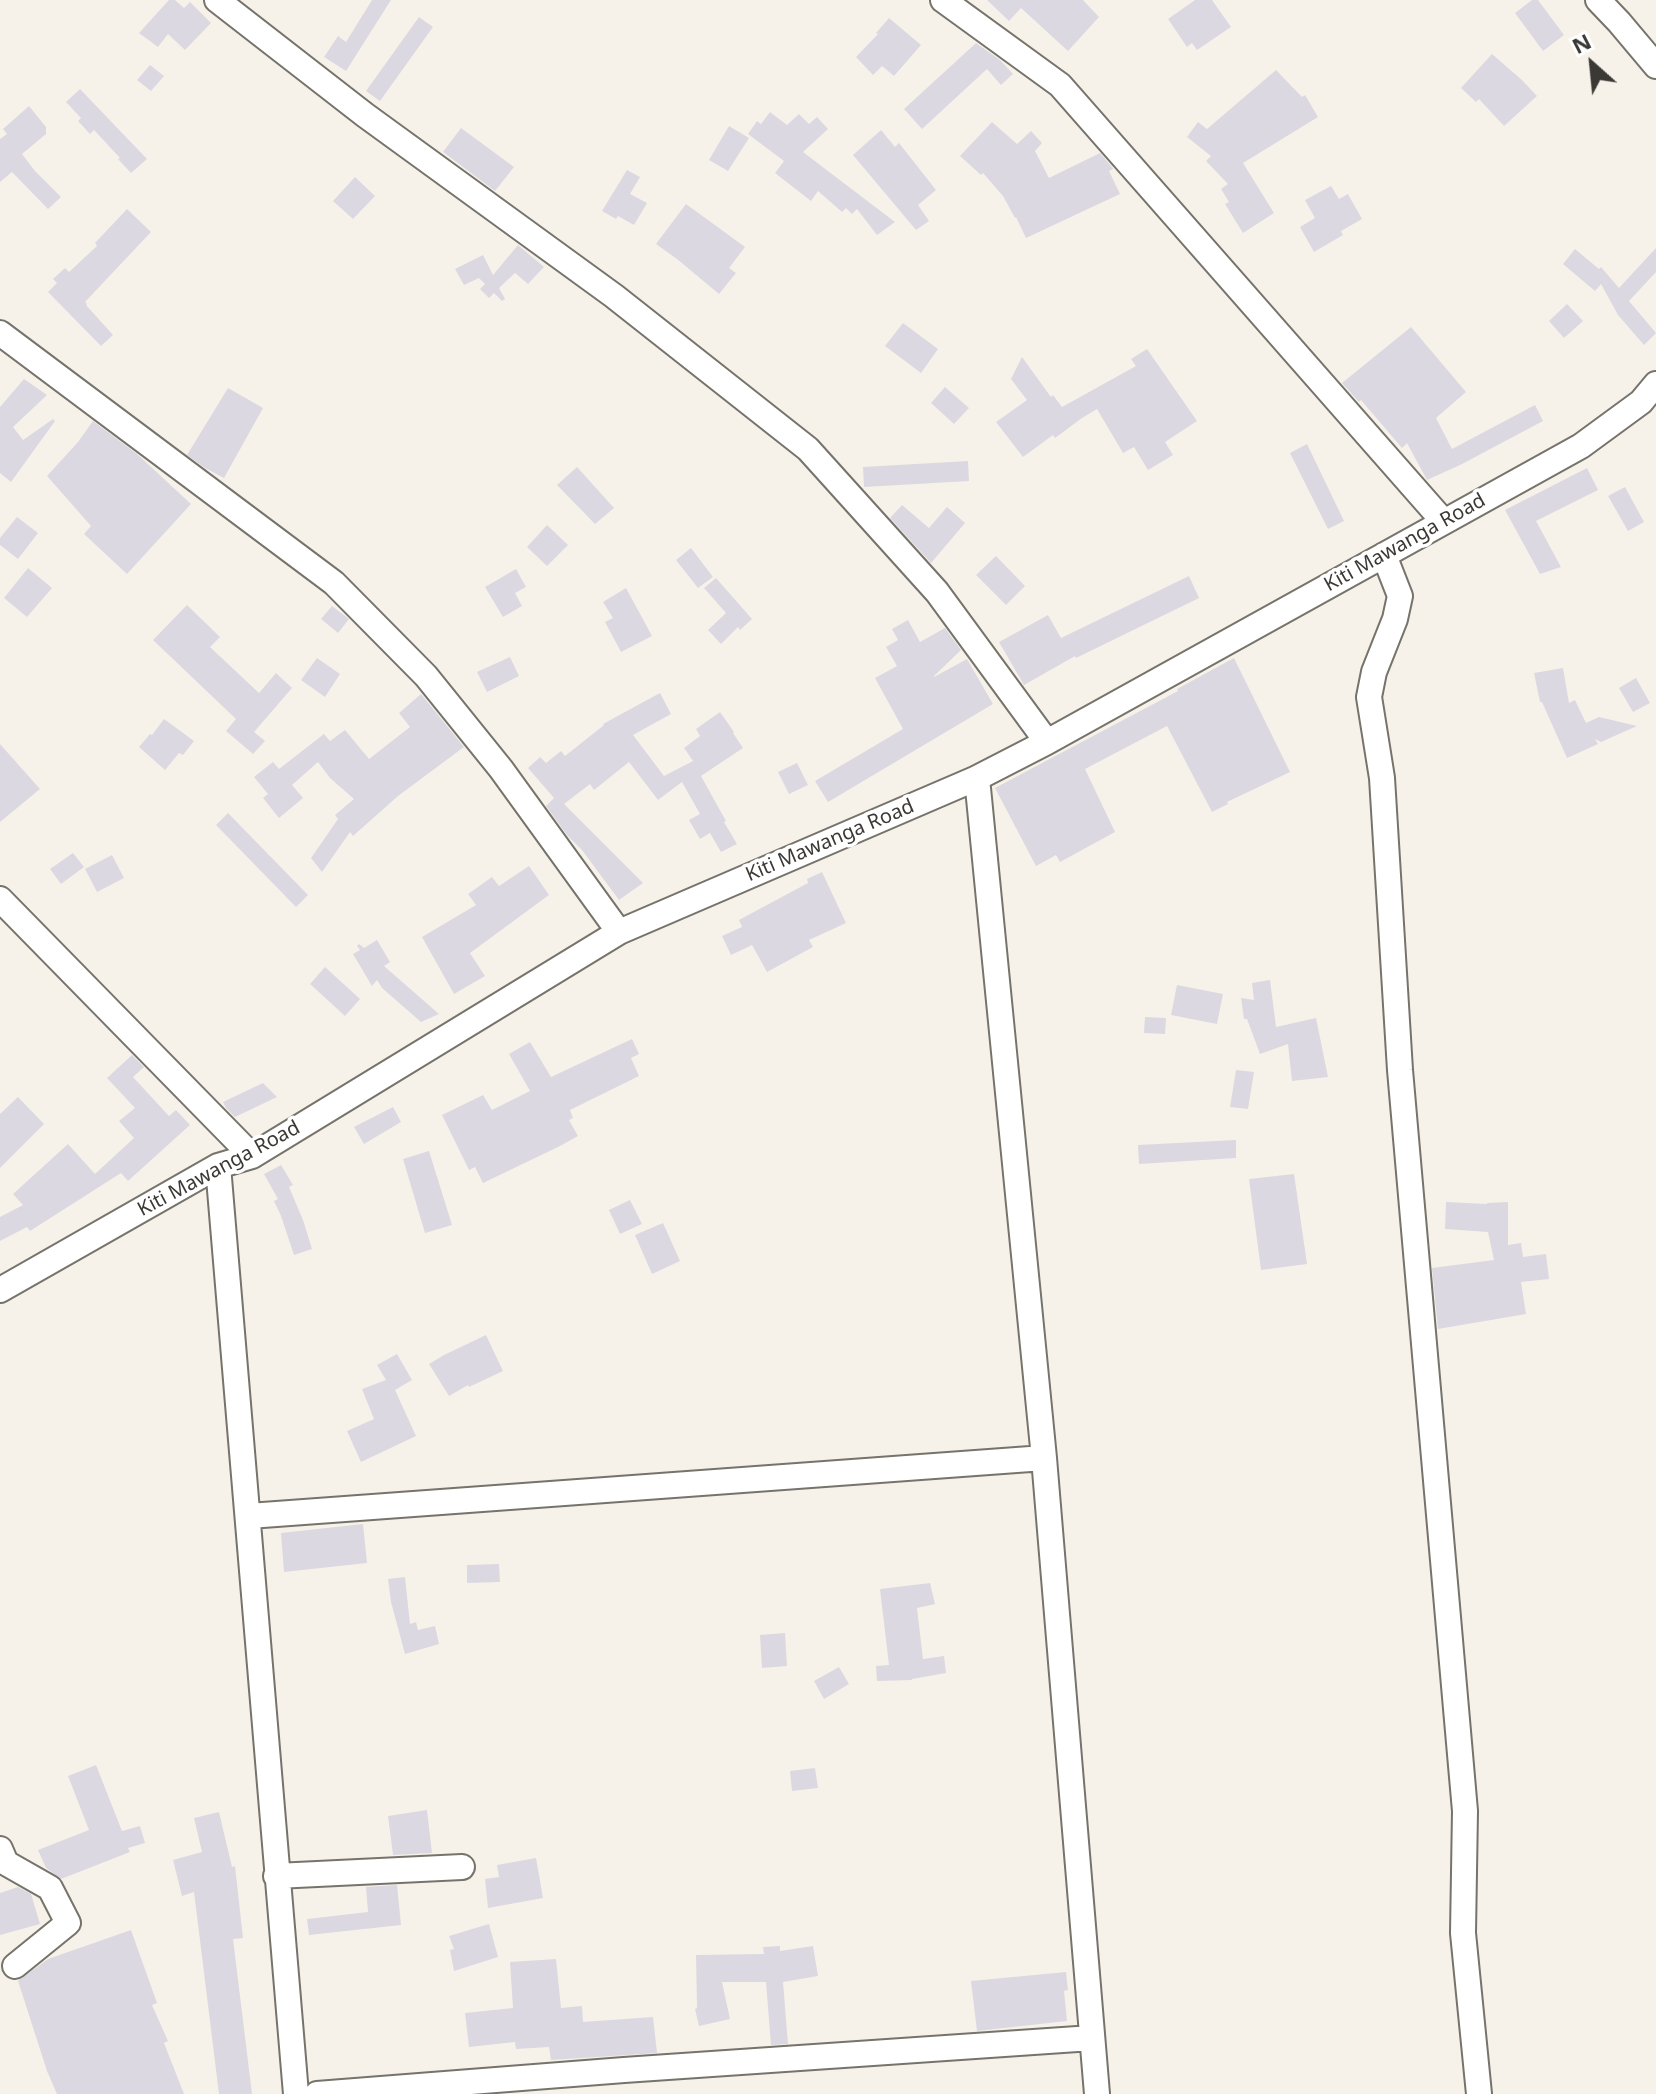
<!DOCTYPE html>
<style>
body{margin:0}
#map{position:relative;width:1656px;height:2094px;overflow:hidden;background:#f7f2e9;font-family:"Noto Sans",sans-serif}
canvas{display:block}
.north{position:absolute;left:1552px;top:24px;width:80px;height:80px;-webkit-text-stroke:6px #fff;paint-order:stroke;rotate:333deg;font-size:22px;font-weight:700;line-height:32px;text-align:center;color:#3b3936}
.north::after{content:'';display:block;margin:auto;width:28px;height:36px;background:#3b3936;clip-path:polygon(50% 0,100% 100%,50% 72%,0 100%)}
</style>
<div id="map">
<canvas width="1656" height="2094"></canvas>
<div class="north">N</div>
</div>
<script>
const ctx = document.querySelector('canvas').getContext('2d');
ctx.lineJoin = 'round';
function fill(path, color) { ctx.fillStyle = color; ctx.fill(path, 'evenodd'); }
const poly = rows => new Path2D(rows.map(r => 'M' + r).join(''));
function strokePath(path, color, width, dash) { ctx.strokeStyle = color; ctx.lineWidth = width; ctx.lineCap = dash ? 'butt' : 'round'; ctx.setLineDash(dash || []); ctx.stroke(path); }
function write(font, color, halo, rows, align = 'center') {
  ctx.font = font + ' "Noto Sans",sans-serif'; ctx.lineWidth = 7; ctx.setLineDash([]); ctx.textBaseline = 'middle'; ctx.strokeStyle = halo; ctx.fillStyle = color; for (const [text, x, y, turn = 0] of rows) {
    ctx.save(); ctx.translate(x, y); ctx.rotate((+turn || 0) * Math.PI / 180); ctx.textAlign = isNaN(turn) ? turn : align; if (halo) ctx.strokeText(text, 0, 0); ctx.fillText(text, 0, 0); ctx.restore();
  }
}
fill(poly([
 [169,0,175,0,184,8,190,2,211,23,185,50,168,34,158,47,139,33],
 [372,0,391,0,346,71,324,57,338,36,346,42],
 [987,0,1083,0,1099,17,1068,51,1021,8,1009,21],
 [1195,0,1212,0,1231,27,1197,50,1192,43,1187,47,1168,19],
 [1532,0,1538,0,1564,35,1543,51,1515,13],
 [419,17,433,27,380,101,366,91],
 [889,18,921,45,894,76,882,66,873,75,856,57,878,34,876,33],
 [976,43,1000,60,1013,74,1001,85,987,69,922,129,904,109],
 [1492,54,1522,80,1537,96,1504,126,1479,99,1476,102,1461,88],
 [150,65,164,76,151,91,137,80],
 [1276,70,1302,97,1305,95,1318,117,1243,163,1274,213,1243,233,1225,204,1229,202,1221,189,1228,184,1206,161,1211,156,1187,137,1198,122,1207,129],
 [80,89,147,159,131,173,118,159,120,158,94,130,90,134,78,121,81,118,66,102],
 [29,106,46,127,46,134,22,154,35,171,61,197,48,209,12,172,0,182,0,139,7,134,3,129],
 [770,112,787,125,799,114,809,124,817,117,828,129,803,152,895,222,877,235,857,209,852,214,846,208,842,212,818,191,811,201,775,173,784,161,748,134,757,121,761,124],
 [992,122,1017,144,1031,131,1042,143,1035,151,1049,178,1100,153,1111,166,1113,169,1109,171,1120,194,1026,238,1016,217,1015,218,1003,196,983,173,981,175,960,156],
 [729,126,749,138,728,171,709,160],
 [461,128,514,167,495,191,443,152],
 [881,130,895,147,899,143,936,190,918,205,929,221,916,230,853,155],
 [627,170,640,177,630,194,647,203,634,225,618,216,616,219,602,211],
 [355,177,375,196,353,219,333,201],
 [1331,186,1339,199,1348,194,1362,219,1341,231,1343,235,1314,252,1300,227,1315,218,1305,200],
 [686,204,745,247,729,268,736,273,719,294,677,259,656,244],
 [127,209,151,232,85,302,87,304,86,305,113,335,101,346,48,292,57,283,53,279,65,268,69,272,97,246,95,243],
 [518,245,544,267,528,284,515,273,499,288,505,299,502,301,494,293,489,298,480,289,485,284,479,278,464,285,455,269,483,255,493,275],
 [1656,248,1656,272,1629,301,1656,333,1644,345,1618,315,1601,284,1595,291,1563,264,1575,249,1599,269,1601,267,1619,288],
 [1567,304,1583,321,1564,338,1549,321],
 [903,323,938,349,921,373,885,346],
 [1411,327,1466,392,1436,418,1452,449,1535,405,1543,421,1462,464,1427,480,1407,443,1402,448,1361,400,1359,402,1342,383],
 [1147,349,1197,421,1165,442,1173,455,1148,470,1134,447,1123,453,1097,409,1082,418,1055,438,1053,435,1023,457,996,422,1027,400,1011,379,1022,357,1051,397,1053,395,1062,407,1136,366,1131,359],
 [24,379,47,395,13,427,23,440,53,419,55,421,11,482,0,473,0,407],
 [945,387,969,408,954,424,931,403],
 [228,388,263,408,224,478,205,468,187,455],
 [93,421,137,454,191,504,127,574,84,534,91,526,47,476,78,442],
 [1307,444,1344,521,1328,529,1290,453],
 [968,461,969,481,864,487,863,467],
 [577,467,614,508,595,524,557,485],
 [1587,468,1598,490,1536,521,1561,567,1540,574,1505,510],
 [1625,487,1644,522,1628,531,1608,496],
 [902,505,929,528,947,507,965,523,931,563,890,518],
 [17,517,38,533,18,559,0,545,0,538],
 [547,525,568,545,547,566,527,547],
 [691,548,713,577,698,588,676,560],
 [996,556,1025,586,1006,605,976,575],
 [28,568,52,588,27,617,4,598],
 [516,569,526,587,515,593,522,606,503,617,485,587],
 [1189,576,1199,598,1076,658,1075,656,1024,685,999,642,1048,615,1061,638],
 [716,578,752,619,740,630,738,627,721,644,708,630,726,613,704,588],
 [626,588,652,636,621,652,605,622,613,618,603,602],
 [187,605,220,637,210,647,259,693,276,673,292,688,254,732,265,741,253,754,226,731,236,719,153,640],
 [332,606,349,619,338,633,321,619],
 [908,620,920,642,945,628,961,650,934,676,934,677,967,659,993,704,828,802,815,781,903,729,875,678,897,666,886,647,898,640,892,629],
 [510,657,519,676,487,692,477,672],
 [317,658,340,674,325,697,301,680],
 [1234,658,1290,772,1227,802,1228,804,1212,812,1167,726,1085,769,1115,832,1060,862,1056,855,1036,866,995,788,1178,691,1177,689],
 [1563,668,1569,703,1575,700,1586,723,1599,717,1637,726,1601,742,1595,739,1598,744,1567,758,1542,702,1540,702,1534,673],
 [1636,678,1650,703,1633,712,1619,688],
 [660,693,671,714,633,735,664,776,693,761,684,748,700,736,696,729,720,712,734,732,733,733,743,748,701,776,726,821,724,822,737,844,721,852,710,833,700,839,689,820,700,814,682,782,658,800,629,762,594,790,590,784,564,804,643,883,619,900,582,850,567,835,546,806,554,798,528,768,540,757,546,763,561,751,565,756,604,725,603,724],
 [421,694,464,747,398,796,353,836,350,832,322,872,311,858,338,819,335,815,354,799,330,778,318,762,292,785,303,798,279,818,263,798,268,794,254,777,273,762,279,769,324,734,330,741,345,730,369,759,410,727,399,713],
 [164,719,194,741,183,755,179,753,165,770,139,747,150,734,152,735],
 [0,744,40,789,0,822],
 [797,763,808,785,789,794,778,772],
 [228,813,308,895,296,907,216,825],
 [73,853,84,867,61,884,50,869],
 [112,855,124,878,97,892,85,869],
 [529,866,549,895,470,953,485,976,454,994,422,937,476,905,468,894,492,877,499,886],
 [822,872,846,923,809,940,813,947,767,972,752,945,731,955,722,936,742,927,739,920,808,883,807,879],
 [377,940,390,962,384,966,439,1014,421,1022,382,988,377,980,372,986,353,954,360,950,357,946,359,944,364,948],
 [325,967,360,999,345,1016,310,984],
 [1270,980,1276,1027,1316,1018,1328,1077,1292,1081,1288,1044,1260,1054,1247,1019,1244,1019,1241,998,1254,1000,1252,983],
 [1177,985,1223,994,1217,1024,1171,1015],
 [1145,1017,1166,1018,1165,1034,1144,1033],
 [632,1039,639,1054,631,1058,639,1076,570,1110,573,1118,569,1120,578,1136,560,1146,483,1183,475,1167,469,1170,442,1115,483,1095,492,1110,530,1091,509,1054,530,1042,551,1077],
 [132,1055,144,1067,133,1077,169,1116,176,1110,190,1125,128,1181,121,1173,30,1231,27,1227,0,1241,0,1217,23,1205,13,1194,68,1144,95,1174,134,1138,119,1121,135,1108,107,1078],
 [1236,1070,1254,1072,1248,1109,1230,1107],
 [263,1083,277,1097,235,1117,226,1108,223,1102],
 [18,1097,44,1124,0,1168,0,1114],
 [393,1107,401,1122,364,1144,354,1127],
 [1236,1140,1236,1158,1139,1164,1138,1145],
 [429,1151,452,1225,425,1233,403,1159],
 [281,1165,293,1185,289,1187,303,1220,312,1249,294,1255,281,1216,274,1201,278,1199,264,1174],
 [1294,1174,1307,1264,1261,1270,1249,1179],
 [630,1200,642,1224,620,1234,609,1210],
 [1446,1202,1487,1204,1487,1203,1508,1202,1508,1245,1521,1243,1523,1257,1546,1254,1549,1279,1521,1282,1526,1314,1438,1329,1432,1268,1494,1260,1488,1232,1445,1229],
 [663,1223,680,1261,652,1274,635,1235],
 [486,1335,503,1371,469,1387,468,1385,449,1396,429,1364,444,1355],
 [397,1354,412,1380,395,1390,416,1436,361,1462,347,1431,374,1419,362,1389,386,1380,377,1365],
 [363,1524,367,1563,284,1572,281,1533],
 [499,1564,500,1582,467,1583,467,1565],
 [405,1577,410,1624,416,1622,418,1630,435,1626,439,1644,405,1654,391,1602,388,1579],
 [930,1583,935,1604,917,1608,923,1659,944,1656,946,1673,912,1679,912,1680,877,1681,876,1666,889,1665,880,1589],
 [785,1633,787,1666,762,1668,760,1635],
 [839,1667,849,1684,824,1699,814,1681],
 [96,1765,122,1831,140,1826,145,1843,128,1848,130,1852,61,1879,46,1868,38,1850,89,1830,68,1776],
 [815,1768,818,1788,792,1791,790,1771],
 [427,1810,432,1853,393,1855,388,1816],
 [219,1812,232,1867,235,1866,243,1938,233,1939,252,2094,219,2094,194,1892,182,1896,173,1860,202,1852,194,1818],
 [536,1858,543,1898,488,1908,485,1879,499,1877,497,1865],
 [397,1885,401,1925,309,1935,307,1919,368,1912,366,1887],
 [18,1887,31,1894,40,1924,0,1935,0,1893],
 [489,1924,498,1957,454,1971,450,1950,454,1949,449,1936],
 [131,1930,157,2003,152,2005,168,2041,164,2043,184,2094,57,2094,47,2071,18,1981,48,1959],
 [780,1946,780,1951,813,1946,818,1976,783,1982,788,2044,771,2045,766,1982,722,1982,730,2019,699,2026,695,2009,697,2008,696,1955,764,1954,763,1947],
 [556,1959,561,2008,582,2006,583,2022,653,2017,657,2053,551,2060,549,2047,516,2049,515,2042,469,2047,465,2013,513,2008,510,1962],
 [1066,1972,1068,1990,1064,1991,1067,2021,977,2031,971,1981]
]), '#dbd8e1');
const minor = poly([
 [217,0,365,115,614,296,808,449,937,592,1047,742],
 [943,0,1060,85,1444,522],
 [1598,0,1619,22,1656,66],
 [0,333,334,583,426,676,501,769,619,932],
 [1384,555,1400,596,1395,619,1374,672,1369,697,1382,778,1400,1070,1465,1811,1463,1933,1479,2094],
 [977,778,1044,1458,1097,2094],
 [0,899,252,1156],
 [218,1166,296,2094],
 [0,1290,218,1166,252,1156,619,932,977,778,1047,742,1581,446,1641,402,1656,384],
 [249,1516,1044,1458],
 [0,1849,6,1863,50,1888,68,1923,15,1966],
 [276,1876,462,1867],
 [317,2094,624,2070,1092,2038]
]);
strokePath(minor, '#76736b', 28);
strokePath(minor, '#fff', 24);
write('20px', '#3b3936', '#fff', [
 ["Kiti Mawanga Road",1405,543,-29],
 ["Kiti Mawanga Road",830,841,-23],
 ["Kiti Mawanga Road",219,1169,-28]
]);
</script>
